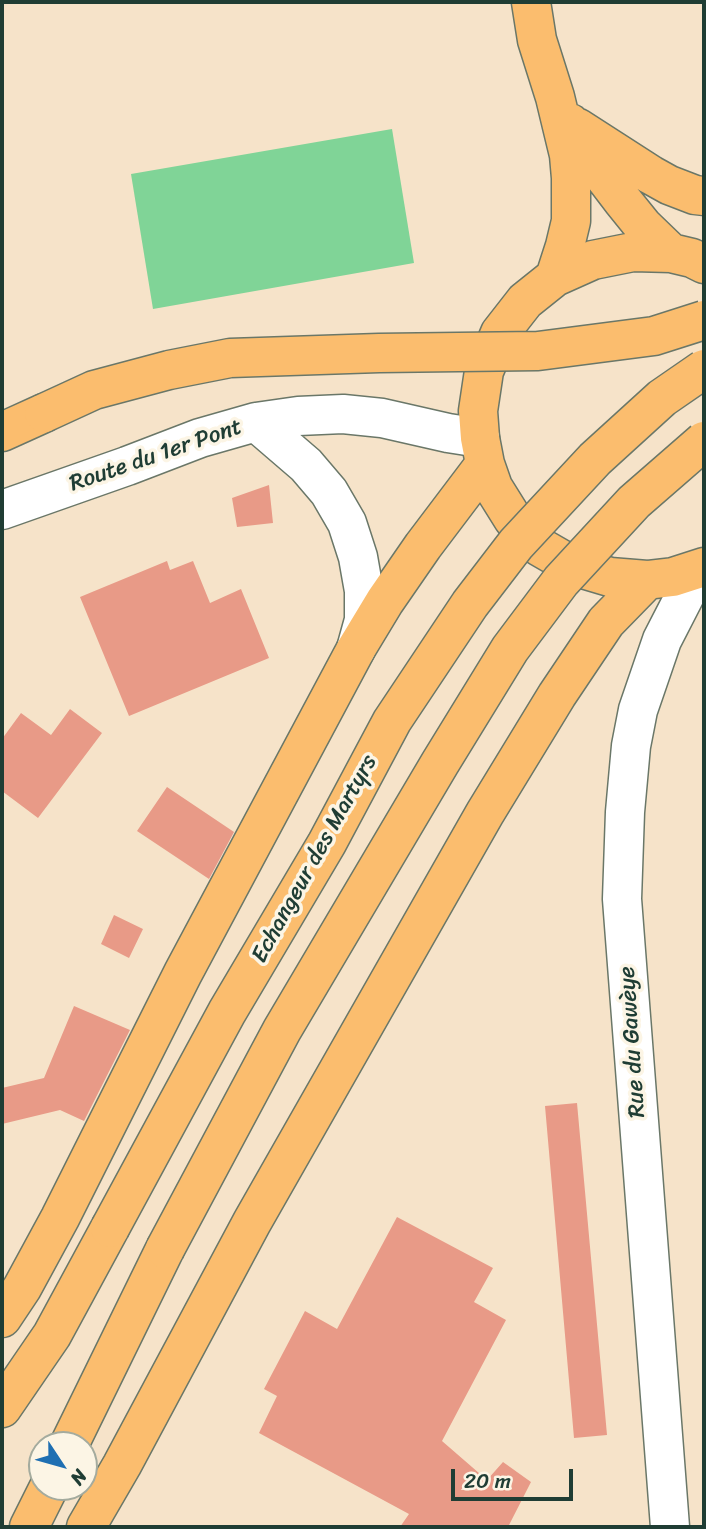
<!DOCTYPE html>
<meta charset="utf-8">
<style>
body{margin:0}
#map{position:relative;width:706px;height:1529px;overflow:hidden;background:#f6e3c9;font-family:Sriracha,sans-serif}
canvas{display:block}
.frame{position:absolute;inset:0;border:4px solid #1f3d34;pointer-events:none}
.north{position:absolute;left:28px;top:1431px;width:70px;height:70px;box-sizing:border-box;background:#fcf5e5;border:2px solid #a4ab9e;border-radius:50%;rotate:126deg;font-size:19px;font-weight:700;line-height:28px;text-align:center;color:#1f3d34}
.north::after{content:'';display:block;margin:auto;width:24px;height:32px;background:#1f6fb2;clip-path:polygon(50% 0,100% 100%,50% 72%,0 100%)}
.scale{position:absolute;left:451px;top:1469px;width:122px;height:32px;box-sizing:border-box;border:4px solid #1f3d34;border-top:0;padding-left:9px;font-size:21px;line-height:24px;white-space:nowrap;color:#1f3d34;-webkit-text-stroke:5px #fcf5e5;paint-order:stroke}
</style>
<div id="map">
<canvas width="706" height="1529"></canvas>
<div class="frame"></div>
<div class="north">N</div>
<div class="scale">20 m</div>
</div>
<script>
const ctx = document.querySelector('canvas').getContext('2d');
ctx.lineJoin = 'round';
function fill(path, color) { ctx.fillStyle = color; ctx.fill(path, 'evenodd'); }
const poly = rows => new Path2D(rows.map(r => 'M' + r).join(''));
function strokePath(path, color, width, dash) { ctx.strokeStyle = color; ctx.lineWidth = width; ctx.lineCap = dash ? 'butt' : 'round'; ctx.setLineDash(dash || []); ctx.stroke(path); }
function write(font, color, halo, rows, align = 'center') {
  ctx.font = font + ' Sriracha,sans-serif'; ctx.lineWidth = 7; ctx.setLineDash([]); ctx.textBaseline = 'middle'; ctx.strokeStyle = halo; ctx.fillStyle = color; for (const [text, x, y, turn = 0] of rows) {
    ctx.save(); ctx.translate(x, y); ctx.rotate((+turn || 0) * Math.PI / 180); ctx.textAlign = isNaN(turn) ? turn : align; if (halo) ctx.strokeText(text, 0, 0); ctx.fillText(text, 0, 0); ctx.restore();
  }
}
fill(poly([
 [392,129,414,263,153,309,131,174]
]), '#80d497');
fill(poly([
 [269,485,273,523,237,527,232,498],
 [167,561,170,570,193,561,210,603,241,589,269,658,129,716,80,597],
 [70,709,102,733,38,818,2,791,2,739,21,713,51,735],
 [167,787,234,832,209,879,137,831],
 [114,915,143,929,129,958,101,944],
 [74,1006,130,1030,84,1121,60,1110,2,1124,2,1088,44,1078],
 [577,1103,607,1435,574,1438,545,1106],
 [397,1217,493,1268,474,1302,506,1320,442,1441,487,1480,503,1462,531,1482,508,1527,400,1527,409,1514,259,1433,277,1396,264,1389,305,1311,337,1329]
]), '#e89a87');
const tertiary = poly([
 [256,422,306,465,329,492,347,523,358,557,364,591,364,620,356,649],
 [2,510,127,466,200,438,256,422,298,416,343,414,382,418,448,433,480,438],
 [670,1527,622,899,625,812,631,746,638,710,662,640,698,570]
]);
const primary = poly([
 [531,2,537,40,555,97,569,155,571,178,571,221,565,246,555,277],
 [570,123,593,162,622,200,643,226,671,253],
 [578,128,651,175,669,185,695,195,704,196],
 [704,264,692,258,671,253,633,252,593,260,555,277,525,301,500,333,484,371,478,411,480,438,485,464,493,487,513,519,540,547,573,566,610,577,647,580,673,577,704,567],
 [2,432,44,413],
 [2,1318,22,1288,60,1218,183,973,356,649,385,601,423,546,485,464],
 [2,1408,52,1335,110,1228],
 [69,1445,165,1249],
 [29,1527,49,1487],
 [86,1527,122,1465,252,1222,485,813,557,695,606,622,647,580]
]);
strokePath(tertiary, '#6a7768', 41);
strokePath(primary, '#6a7768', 41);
strokePath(tertiary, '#fff', 38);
strokePath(primary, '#fbbd6e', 38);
const primaryBridge = poly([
 [44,413,94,390,169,370,230,358,379,353,538,351,654,336,704,320],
 [110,1228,227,1012,327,843,392,721,470,604,516,544,595,459,662,398,704,369],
 [165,1249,282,1030,440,763,510,649,561,581,634,502,704,441]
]);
strokePath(primaryBridge, '#6a7768', 41, []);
strokePath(primaryBridge, '#fbbd6e', 38);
write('23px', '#1f3d34', '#fcf5e5', [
 ["Route du 1er Pont",156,456,-19],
 ["Echangeur des Martyrs",315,859,-61],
 ["Rue du Gawèye",633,1042,-94]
]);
</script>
